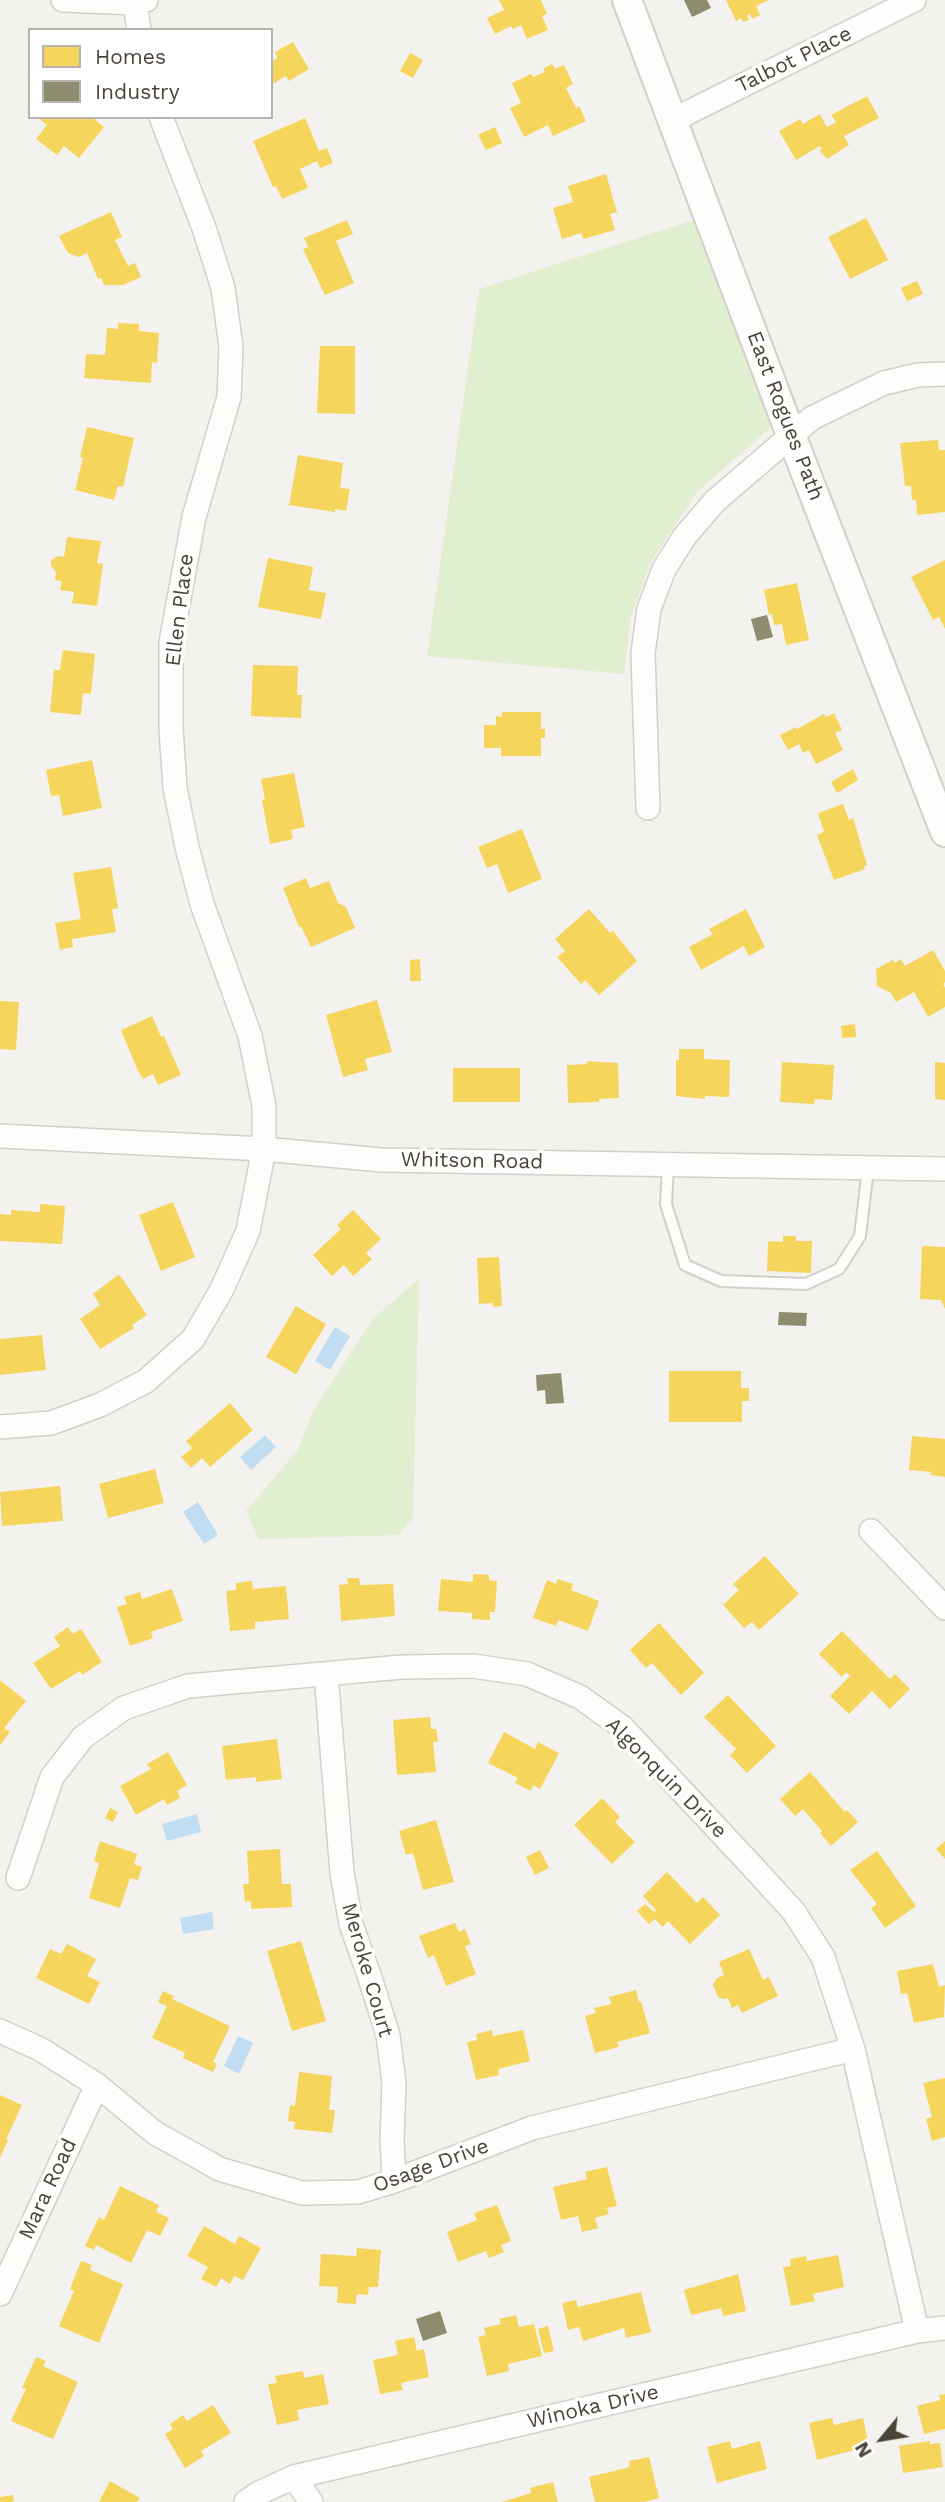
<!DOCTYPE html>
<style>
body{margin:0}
#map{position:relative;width:945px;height:2502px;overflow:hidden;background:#f4f2ee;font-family:"Work Sans",sans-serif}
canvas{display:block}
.legend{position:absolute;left:28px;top:28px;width:245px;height:91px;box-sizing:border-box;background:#fff;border:2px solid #b7b4b0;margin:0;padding:9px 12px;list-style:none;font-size:21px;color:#4b4439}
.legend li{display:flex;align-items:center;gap:14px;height:35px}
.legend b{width:35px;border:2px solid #b7b4b0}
.north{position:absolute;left:847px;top:2404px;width:70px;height:70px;-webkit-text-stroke:5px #fff;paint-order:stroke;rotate:240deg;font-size:19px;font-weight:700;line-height:28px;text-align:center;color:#4b4439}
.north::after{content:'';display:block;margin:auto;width:24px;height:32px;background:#4b4439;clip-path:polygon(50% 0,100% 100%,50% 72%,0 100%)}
</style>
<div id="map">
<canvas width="945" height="2502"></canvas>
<ul class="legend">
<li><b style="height:19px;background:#f6d55c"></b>Homes</li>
<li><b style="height:19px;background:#8c8c6e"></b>Industry</li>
</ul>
<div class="north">N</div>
</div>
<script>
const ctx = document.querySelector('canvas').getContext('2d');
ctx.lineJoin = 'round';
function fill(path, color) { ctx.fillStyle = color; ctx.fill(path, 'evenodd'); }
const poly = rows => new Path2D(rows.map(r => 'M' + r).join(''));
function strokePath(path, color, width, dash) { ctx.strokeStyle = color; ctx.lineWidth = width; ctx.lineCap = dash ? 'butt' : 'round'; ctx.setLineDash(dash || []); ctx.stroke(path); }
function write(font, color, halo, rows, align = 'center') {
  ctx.font = font + ' "Work Sans",sans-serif'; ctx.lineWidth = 7; ctx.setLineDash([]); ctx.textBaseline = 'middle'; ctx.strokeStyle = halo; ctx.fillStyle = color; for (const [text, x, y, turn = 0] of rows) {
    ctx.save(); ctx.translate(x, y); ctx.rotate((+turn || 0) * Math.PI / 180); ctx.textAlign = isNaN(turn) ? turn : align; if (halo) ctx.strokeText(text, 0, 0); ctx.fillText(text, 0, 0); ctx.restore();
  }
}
fill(poly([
 [694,220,771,427,697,492,651,562,631,616,624,674,427,656,479,289],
 [419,1279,413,1517,399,1535,259,1539,246,1511,298,1450,313,1411,373,1319]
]), '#e1eecf');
fill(poly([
 [335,1327,350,1336,330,1370,315,1361],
 [265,1435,276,1447,251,1470,240,1457],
 [198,1502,218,1535,204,1544,183,1512],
 [197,1814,201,1832,167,1841,162,1824],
 [212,1912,214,1929,183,1934,180,1918],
 [238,2036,253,2043,239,2074,224,2066]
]), '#c0ddf1');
fill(poly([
 [499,0,541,0,547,14,542,16,548,30,527,39,521,25,513,29,511,26,495,34,487,18,504,10],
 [726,0,769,0,756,6,760,15,752,19,750,14,747,15,749,20,743,22,741,18,736,21],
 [293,42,309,69,289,81,286,76,271,85,271,62,277,58,275,52],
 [410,53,423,60,413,78,400,71],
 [552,64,555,69,564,65,573,84,566,88,576,108,579,106,586,121,553,136,548,125,524,137,510,108,521,103,512,83,531,74,533,77,545,72,543,69],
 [867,96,879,118,844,136,849,145,827,159,819,150,822,149,820,146,796,160,779,131,800,119,803,124,820,114,827,127,836,122,831,115],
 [37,117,92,117,104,127,79,158,64,146,57,155,36,139,47,125],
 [305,118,319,151,327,148,333,163,320,168,317,161,300,169,308,188,282,199,276,186,273,187,253,141],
 [495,127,502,143,486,150,478,135],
 [606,174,617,212,610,214,615,230,583,239,581,233,562,239,553,208,573,202,568,186],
 [111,212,122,237,115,240,128,266,135,263,141,277,123,285,104,285,101,278,98,279,87,253,79,257,68,253,59,236],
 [866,218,888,260,850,279,828,237],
 [347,220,353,234,336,241,354,283,325,295,303,249,308,247,304,238],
 [917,281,923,294,907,301,901,288],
 [118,323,139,324,139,331,159,333,157,363,152,362,151,383,84,378,86,354,105,355,107,328,118,329],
 [320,346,355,346,355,414,317,413],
 [87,427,134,438,123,487,118,486,114,500,75,490,83,458,80,457],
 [938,440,939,450,945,450,945,512,917,515,916,500,912,500,911,486,905,486,900,443],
 [298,455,343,463,340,488,350,489,346,511,335,509,335,512,289,505],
 [67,537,101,541,97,563,103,564,97,606,72,603,74,592,60,590,62,581,55,580,56,572,51,566,51,560,58,556,64,557],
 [268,558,313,567,309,590,326,593,321,619,258,607],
 [945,560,945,629,939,617,933,620,911,577],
 [797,583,809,640,786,645,782,624,774,625,772,614,769,615,764,590],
 [63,650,95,654,91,694,83,693,81,715,50,712,54,670,60,670],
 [253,665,298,666,297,695,302,695,301,718,251,716],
 [502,712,541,712,541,729,545,729,545,738,541,738,541,756,501,756,501,748,484,748,484,725,496,725,496,716,502,717],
 [834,713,842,730,835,733,843,750,816,764,809,750,803,753,799,744,788,750,780,735,796,727,797,729,824,714,826,717],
 [92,760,102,808,63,816,59,795,51,796,46,770],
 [853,769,858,780,837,793,831,782],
 [294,773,305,827,291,830,293,839,270,844,262,800,265,799,261,779],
 [843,804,849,820,853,818,867,865,864,866,865,869,834,880,817,835,824,832,818,813],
 [522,829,542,879,508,893,497,864,487,868,478,847],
 [111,867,118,908,112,909,116,932,72,939,73,947,60,950,55,923,81,919,73,873],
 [306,878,310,888,329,881,338,903,346,907,355,928,311,947,301,926,299,927,283,888],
 [589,909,610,933,613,931,637,961,599,995,585,980,581,984,557,957,565,951,555,939],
 [746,909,765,947,749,956,744,946,701,970,689,947,713,934,709,929],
 [933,950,945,971,945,982,943,984,945,988,945,1007,928,1017,914,992,896,1002,891,993,877,986,876,969,893,960,895,963,901,959,905,966],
 [420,959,421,981,410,981,410,960],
 [377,1000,392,1052,365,1059,368,1070,343,1077,326,1015],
 [0,1001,19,1002,16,1050,0,1049],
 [152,1016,161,1037,164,1036,181,1075,158,1085,153,1074,143,1079,138,1071,121,1030],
 [855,1024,856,1037,842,1038,841,1026],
 [679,1049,704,1049,704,1059,730,1060,729,1097,705,1096,705,1099,676,1096,676,1060,679,1060],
 [587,1061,618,1063,619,1098,599,1099,599,1102,568,1103,567,1065,587,1064],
 [782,1062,834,1065,832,1100,815,1099,814,1104,780,1102],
 [935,1062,945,1063,945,1100,935,1099],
 [453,1068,520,1068,520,1102,453,1102],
 [173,1202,195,1257,161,1271,139,1215],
 [40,1204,65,1206,62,1244,0,1241,0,1214,11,1215,11,1210,40,1212],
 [353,1210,381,1239,366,1253,372,1259,353,1276,344,1265,332,1276,313,1255,341,1229,337,1225],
 [783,1236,796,1236,796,1241,812,1241,811,1273,767,1271,768,1241,783,1242],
 [922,1246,945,1247,945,1309,941,1300,920,1299],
 [499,1257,502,1306,493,1307,493,1303,479,1304,477,1258],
 [118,1275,121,1277,147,1315,132,1325,134,1328,100,1349,80,1319,100,1305,93,1294],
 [296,1306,326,1324,296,1374,266,1357],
 [42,1335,46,1370,0,1375,0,1339],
 [669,1371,741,1371,741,1388,749,1388,749,1401,742,1401,742,1422,669,1422],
 [230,1403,253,1430,210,1467,202,1458,191,1468,181,1457,192,1448,186,1441],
 [912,1436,945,1439,945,1477,930,1475,931,1472,909,1470],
 [155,1469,164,1503,108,1518,99,1484],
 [60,1486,63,1521,2,1526,0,1492],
 [765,1556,799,1594,759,1630,752,1622,744,1628,723,1605,739,1590,733,1584],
 [473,1574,489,1575,489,1580,497,1581,495,1612,490,1612,490,1620,472,1619,472,1613,438,1611,441,1579,473,1582],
 [347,1578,359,1578,360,1585,393,1584,395,1616,341,1621,339,1585,348,1584],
 [558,1579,573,1584,571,1590,599,1601,588,1631,558,1620,556,1626,533,1618,547,1580,556,1584],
 [252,1581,253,1589,286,1586,289,1619,255,1622,255,1629,230,1631,226,1591,236,1590,236,1583],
 [172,1589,183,1621,151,1632,153,1638,130,1646,117,1607,127,1604,124,1597,140,1592,142,1599],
 [659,1623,704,1673,681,1695,652,1663,646,1668,630,1650],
 [68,1627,73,1634,81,1629,102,1662,82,1675,80,1671,51,1689,33,1663,60,1646,54,1637],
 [842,1631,890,1679,895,1674,910,1689,890,1709,872,1691,849,1714,830,1696,850,1676,846,1672,842,1677,819,1654],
 [0,1680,26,1701,4,1728,10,1732,0,1745],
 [728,1695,776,1746,747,1773,730,1755,736,1749,704,1717],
 [430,1717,431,1729,436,1729,438,1742,433,1742,436,1772,397,1775,393,1720],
 [504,1732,535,1749,538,1742,559,1753,540,1789,533,1785,531,1791,515,1783,518,1778,488,1763],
 [277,1739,282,1779,256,1782,256,1777,226,1780,222,1746],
 [168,1752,187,1785,177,1791,180,1798,167,1805,164,1799,136,1815,120,1786,151,1769,147,1764],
 [810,1772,845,1812,847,1810,858,1822,831,1846,820,1833,822,1831,803,1809,795,1816,780,1799],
 [602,1798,620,1817,615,1822,635,1842,612,1864,574,1825],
 [110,1808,118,1812,113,1822,105,1818],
 [436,1820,454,1882,423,1890,413,1853,406,1855,399,1831],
 [100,1841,137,1854,134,1864,142,1867,138,1880,130,1878,120,1908,89,1898,99,1863,94,1861],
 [945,1841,945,1859,936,1849],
 [280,1849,282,1884,291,1884,292,1907,251,1909,251,1901,245,1902,243,1884,249,1884,247,1851],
 [540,1850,549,1868,535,1875,526,1857],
 [877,1851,916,1906,885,1928,871,1908,877,1904,850,1870],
 [667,1872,697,1903,703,1897,720,1915,690,1944,668,1921,662,1927,655,1919,649,1924,637,1911,645,1904,654,1912,656,1910,643,1896],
 [455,1923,459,1932,465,1929,471,1944,465,1946,476,1974,446,1986,434,1955,428,1958,419,1936],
 [301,1941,326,2021,292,2031,267,1951],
 [67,1944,96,1959,87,1976,100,1982,89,2004,36,1978,50,1949,61,1954],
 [749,1949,763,1980,769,1977,778,1996,742,2013,738,2005,732,2008,728,1998,723,1999,718,1997,713,1985,716,1979,724,1975,719,1962],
 [933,1964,939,1987,945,1985,944,2017,914,2023,907,1993,901,1994,897,1971],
 [636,1990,639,2002,641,2001,650,2033,617,2042,619,2047,595,2053,585,2016,596,2013,594,2008,611,2004,609,1997],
 [163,1991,174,1996,172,1999,230,2026,213,2062,217,2064,213,2072,183,2058,185,2053,152,2038,167,2006,158,2002],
 [492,2030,493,2036,523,2030,530,2061,498,2069,499,2075,476,2080,467,2042,477,2040,476,2034],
 [299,2072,332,2076,329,2110,335,2110,332,2133,294,2129,295,2122,288,2121,290,2105,295,2106],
 [945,2078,945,2137,932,2141,926,2119,932,2117,923,2083],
 [0,2095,22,2105,6,2139,8,2140,0,2158],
 [607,2167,617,2206,607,2208,609,2214,595,2218,598,2228,582,2232,578,2216,561,2220,553,2187,587,2179,585,2172],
 [120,2186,159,2205,156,2212,169,2218,160,2236,147,2230,131,2263,96,2245,94,2250,85,2246,99,2217,104,2220],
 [497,2205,511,2241,501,2245,504,2252,489,2258,486,2251,458,2262,447,2232,477,2220,474,2213],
 [204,2226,235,2244,239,2236,261,2248,243,2280,234,2276,230,2284,221,2278,216,2287,201,2279,208,2267,187,2256],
 [357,2248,381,2250,378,2287,369,2287,368,2295,357,2294,356,2304,337,2303,338,2287,319,2286,321,2254,356,2256],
 [838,2255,844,2287,813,2294,815,2301,791,2306,783,2267,791,2266,790,2259,806,2256,807,2261],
 [81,2261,92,2265,90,2270,123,2284,99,2343,59,2326,74,2291,70,2289],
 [738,2274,746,2311,723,2316,721,2308,691,2315,684,2290],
 [641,2292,651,2332,626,2338,624,2328,583,2341,579,2327,568,2330,562,2303,576,2300,578,2307],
 [516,2315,519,2327,534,2324,542,2356,508,2364,509,2371,487,2376,478,2337,486,2335,484,2328,501,2324,499,2319],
 [548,2326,554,2351,544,2353,538,2329],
 [414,2337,417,2351,424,2349,429,2377,401,2383,403,2390,380,2394,373,2360,398,2355,395,2341],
 [36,2357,46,2361,43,2366,78,2382,53,2439,11,2421,26,2389,22,2388],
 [303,2371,304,2378,323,2374,329,2404,297,2410,299,2420,277,2425,268,2384,277,2383,275,2376],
 [945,2394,945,2429,924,2434,917,2406,940,2400,939,2395],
 [213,2405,231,2433,201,2451,204,2456,185,2468,165,2434,173,2429,170,2424,183,2415,187,2421],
 [832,2418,834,2425,863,2418,869,2446,817,2460,809,2423],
 [730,2441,732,2449,760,2441,767,2469,717,2483,707,2447],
 [930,2441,930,2444,940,2443,943,2467,903,2473,899,2446],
 [649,2457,659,2498,644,2502,595,2502,589,2477,630,2467,629,2461],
 [110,2481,140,2498,137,2502,99,2502],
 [553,2482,558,2502,502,2502,531,2493,530,2488],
 [13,2495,14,2501,11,2502,0,2502,0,2497]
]), '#f6d55c');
fill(poly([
 [684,0,707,0,711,8,692,17],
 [767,615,773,637,757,641,751,619],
 [779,1312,807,1313,806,1326,778,1325],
 [561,1373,564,1403,546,1404,545,1390,537,1391,536,1375],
 [440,2311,447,2333,423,2341,416,2319]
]), '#8c8c6e');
const service = poly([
 [668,1165,666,1204,685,1265,721,1281,806,1284,839,1269,860,1236,868,1169]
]);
const minor = poly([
 [63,0,135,3,146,0],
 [135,3,139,30],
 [673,120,914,0],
 [648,808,643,653,649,609,664,569,685,536,715,501,812,418,884,383,918,375,945,374],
 [0,1136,264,1149,381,1160,945,1169],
 [0,1427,51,1423,100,1405,146,1381,193,1339,221,1291,248,1231,264,1149,264,1106,250,1036,202,904,187,847,175,788,171,729,171,642,194,517,229,397,231,347,223,288,204,228,161,117],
 [871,1531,945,1608],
 [326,1674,342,1873,351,1924,370,1978,388,2035,394,2083,392,2139,394,2181],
 [18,1878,52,1777,83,1737,124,1708,188,1686,402,1667,473,1666,527,1674,580,1697,622,1727,752,1866,794,1912,823,1957,853,2049,917,2331],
 [0,2031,40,2049,97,2085,155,2133,209,2163,219,2169,302,2193,358,2192,394,2181,532,2128,853,2049],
 [0,2294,97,2085],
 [294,2477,311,2502],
 [246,2502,259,2493,294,2477,917,2331,945,2328]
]);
const tertiary = poly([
 [627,0,791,435,945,832]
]);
strokePath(service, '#d2d0cb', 14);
strokePath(minor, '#d2d0cb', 26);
strokePath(tertiary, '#d2d0cb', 32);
strokePath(service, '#fdfdfc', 10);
strokePath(minor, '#fdfdfc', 23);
strokePath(tertiary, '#fdfdfc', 28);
write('21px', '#4b4439', '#fff', [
 ["Talbot Place",794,60,-26],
 ["East Rogues Path",785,416,69],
 ["Ellen Place",180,610,-83],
 ["Whitson Road",472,1161,1],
 ["Algonquin Drive",666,1778,45],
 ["Meroke Court",367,1970,74],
 ["Osage Drive",431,2166,-20],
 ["Mara Road",48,2189,-65],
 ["Winoka Drive",593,2407,-13]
]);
</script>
